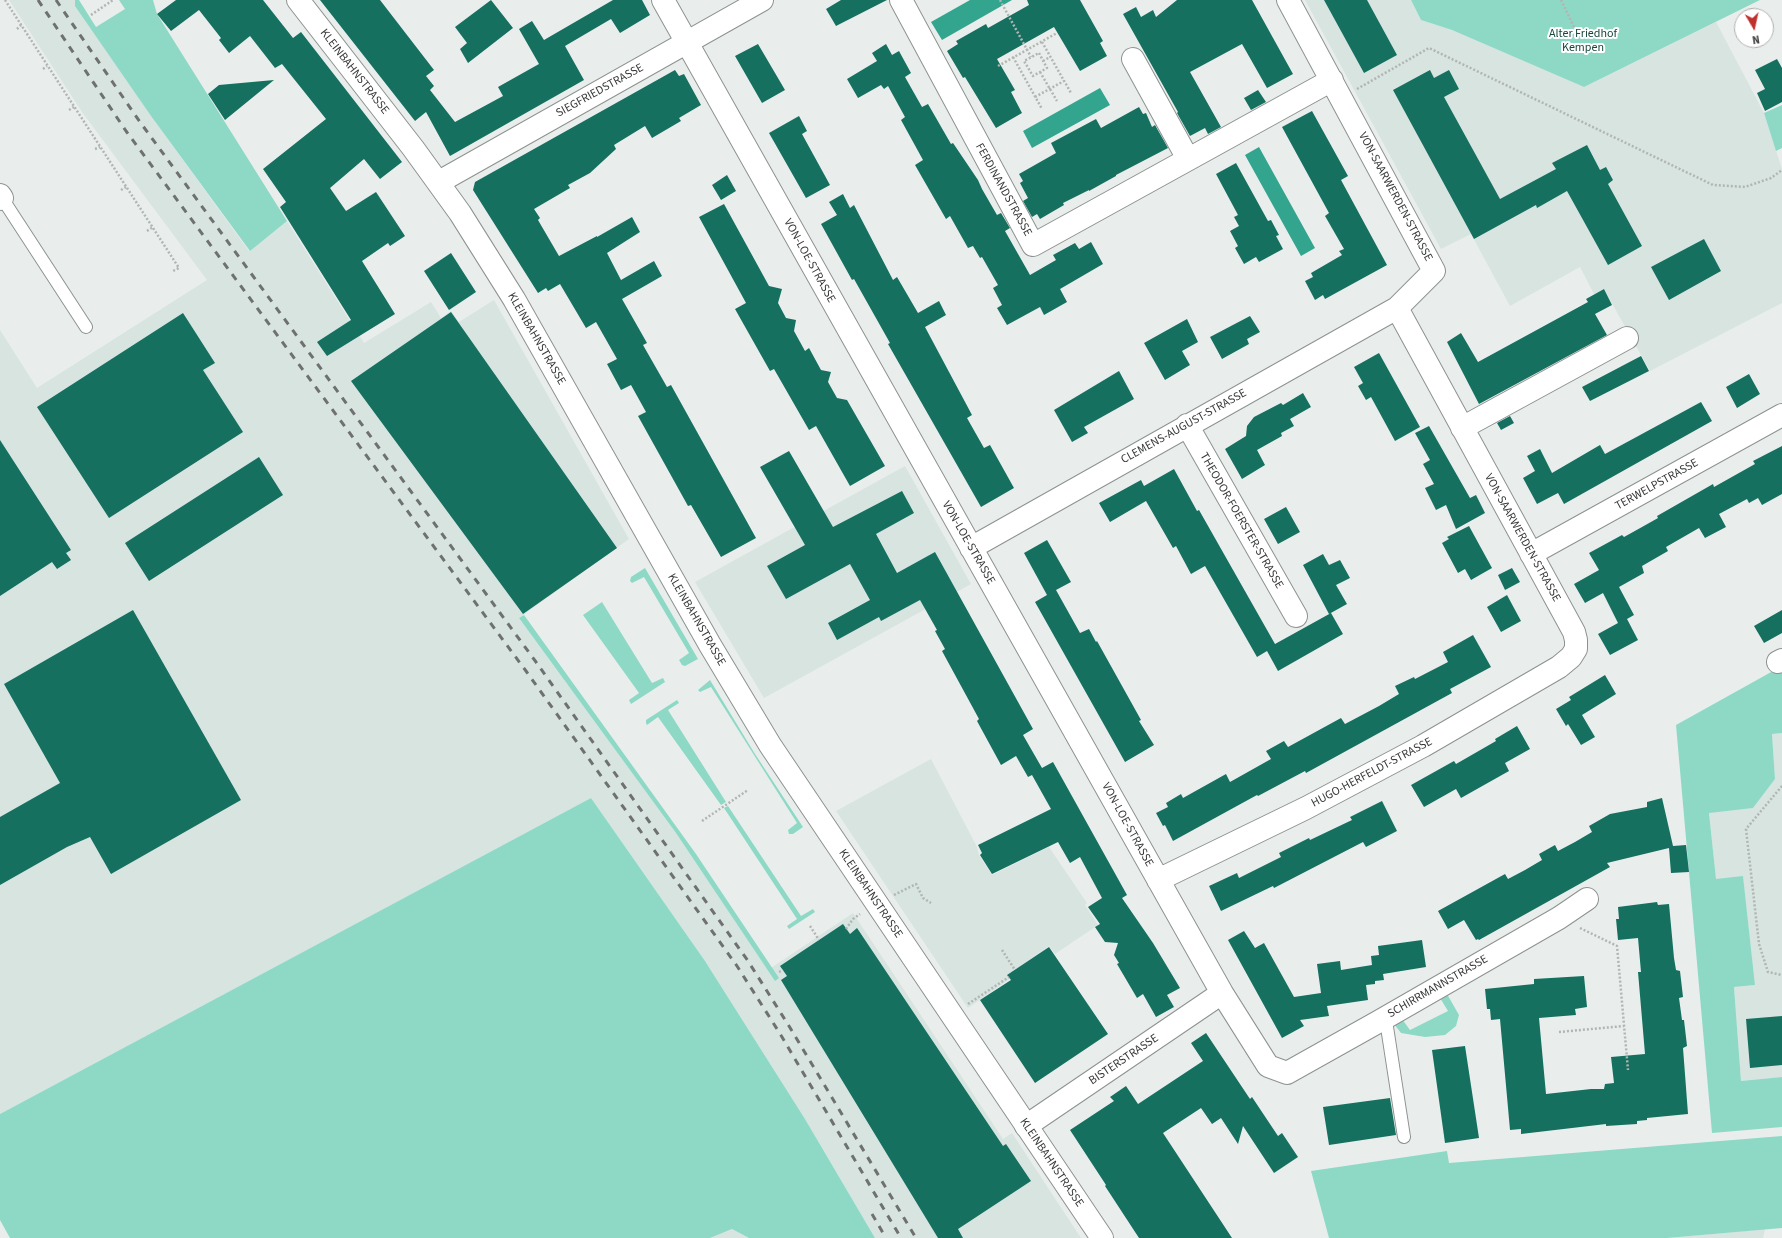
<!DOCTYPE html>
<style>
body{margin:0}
#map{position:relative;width:1782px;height:1238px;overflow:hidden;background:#e9eeec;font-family:"Source Sans 3",sans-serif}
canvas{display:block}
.north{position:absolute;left:1734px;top:8px;width:40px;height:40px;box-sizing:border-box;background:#fff;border:1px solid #afb0af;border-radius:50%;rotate:171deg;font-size:11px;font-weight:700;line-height:16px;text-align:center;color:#373938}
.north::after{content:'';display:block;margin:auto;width:14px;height:18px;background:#c0312e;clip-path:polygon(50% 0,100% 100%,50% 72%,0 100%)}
</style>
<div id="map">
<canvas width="1782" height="1238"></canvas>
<div class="north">N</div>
</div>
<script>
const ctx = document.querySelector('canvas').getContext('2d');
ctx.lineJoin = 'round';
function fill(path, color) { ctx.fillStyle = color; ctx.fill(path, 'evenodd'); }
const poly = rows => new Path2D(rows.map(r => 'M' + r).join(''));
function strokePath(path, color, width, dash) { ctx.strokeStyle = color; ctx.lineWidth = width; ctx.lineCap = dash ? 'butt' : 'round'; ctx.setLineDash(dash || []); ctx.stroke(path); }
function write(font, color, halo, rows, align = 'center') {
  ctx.font = font + ' "Source Sans 3",sans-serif'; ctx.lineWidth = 4; ctx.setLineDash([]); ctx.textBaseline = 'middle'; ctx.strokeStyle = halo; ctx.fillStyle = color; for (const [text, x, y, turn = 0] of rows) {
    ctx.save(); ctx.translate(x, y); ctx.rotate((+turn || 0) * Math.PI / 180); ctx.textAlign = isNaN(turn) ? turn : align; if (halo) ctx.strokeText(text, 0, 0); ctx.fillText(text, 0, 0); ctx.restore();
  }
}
fill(poly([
 [9,0,75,0,76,6,151,116,249,251,287,221,364,343,431,302,441,318,451,311,459,322,494,300,629,539,519,618,676,833,768,970,853,913,1003,1139,1012,1133,1081,1238,875,1238,805,1119,705,961,591,798,0,1114,0,330,37,388,207,280,82,112],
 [1305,0,1411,0,1421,20,1452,30,1584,87,1716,22,1764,113,1782,169,1782,303,1650,371,1604,289,1594,294,1580,267,1510,306,1471,234,1441,249],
 [905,466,971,584,764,698,695,582],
 [1782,733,1782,1077,1741,1081,1734,987,1755,985,1743,877,1716,880,1709,812,1753,808,1775,779,1772,734],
 [931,759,977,847,979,855,992,875,1049,847,1087,903,1085,905,1098,925,1055,954,1049,946,1007,975,1010,979,968,1008,836,811],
 [732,1229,749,1238,710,1238],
 [1765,1229,1763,1238,1667,1238]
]), '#d7e4e0');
fill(poly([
 [75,0,79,0,96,27,125,9,119,0,153,0,157,14,287,221,250,251,151,116,75,6],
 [1411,0,1760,0,1584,87,1452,30,1421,20],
 [1782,105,1782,148,1776,151,1764,113],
 [645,568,698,659,685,666,682,665,679,660,689,653,644,577,632,583,630,581,631,577],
 [602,602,652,683,663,678,665,682,631,704,629,700,639,693,583,615],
 [524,615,696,854,779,978,775,981,676,833,519,618],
 [1782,666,1782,733,1772,734,1775,779,1753,808,1709,813,1716,879,1743,876,1755,985,1734,987,1741,1081,1782,1077,1782,1127,1712,1133,1676,725],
 [710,680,755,754,803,827,793,834,789,834,788,830,797,823,711,687,700,692,698,690],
 [677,700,679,703,668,710,726,802,721,805,658,717,647,725,646,723,646,720],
 [591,798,705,961,805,1119,875,1238,749,1238,732,1229,710,1238,10,1238,0,1220,0,1114],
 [728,806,801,916,813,909,815,912,789,929,787,926,797,919,724,808],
 [1447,994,1459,1015,1456,1026,1445,1035,1425,1037,1401,1033,1394,1024,1402,1019,1410,1030,1448,1011,1440,998],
 [1782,1136,1782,1228,1667,1238,1329,1238,1311,1171,1447,1151,1449,1163]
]), '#8ed9c6');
fill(poly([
 [970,0,1012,0,942,40,931,22],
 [1100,88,1110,105,1032,148,1023,131],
 [1259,147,1315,248,1301,256,1245,155]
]), '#33a58e');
fill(poly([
 [176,0,263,0,293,38,301,32,402,162,380,179,364,159,330,188,346,211,376,192,405,236,390,246,388,243,362,261,395,314,327,356,317,342,351,320,280,207,286,202,263,169,326,119,282,64,275,68,250,36,229,53,219,40,221,38,199,10,171,31,157,14],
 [320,0,380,0,434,70,426,76,434,86,430,90,455,122,503,96,498,87,539,64,519,29,532,21,544,40,613,0,642,0,650,15,620,33,611,19,565,46,584,80,450,156,426,112,415,121],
 [491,0,513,28,468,63,460,49,467,43,455,27],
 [841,0,887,0,836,26,826,9],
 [1027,0,1080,0,1103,41,1100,43,1107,56,1080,71,1054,27,997,59,1015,90,1011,92,1022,113,996,128,965,77,963,78,947,51,958,44,956,41,986,24,988,28,1029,5],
 [1177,0,1252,0,1293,74,1267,88,1242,44,1190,72,1221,127,1208,134,1205,128,1190,136,1177,113,1178,112,1123,14,1136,7,1141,17,1153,10,1156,17],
 [1324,0,1367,0,1397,55,1364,73],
 [758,44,785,90,762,103,735,56],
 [886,44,892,55,899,51,911,73,905,77,922,107,928,104,951,144,953,143,978,180,982,189,997,215,1001,213,1010,228,1005,231,1030,275,1056,260,1053,255,1075,243,1079,249,1091,242,1103,264,1060,289,1067,302,1044,315,1040,307,1007,325,997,308,1002,305,993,288,998,285,982,257,980,258,973,246,968,248,950,216,946,219,915,165,923,160,901,120,905,117,888,86,884,89,881,85,858,98,847,79,877,61,872,53],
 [1777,59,1782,68,1782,102,1765,111,1757,93,1765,89,1755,70],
 [675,70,679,76,684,74,701,105,679,118,681,121,652,138,645,126,614,145,616,149,590,173,568,185,570,188,534,209,540,218,538,220,559,256,597,236,597,237,632,217,640,232,607,253,621,280,654,261,662,276,622,299,647,343,643,345,667,387,671,385,756,538,721,557,691,505,688,506,638,416,646,412,631,385,621,390,607,364,617,359,596,322,586,328,560,284,548,291,546,288,538,293,473,190,475,182],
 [1430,70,1434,78,1449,70,1459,89,1444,97,1500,199,1556,169,1552,163,1587,145,1600,170,1606,167,1613,180,1608,184,1642,246,1608,265,1567,191,1537,208,1536,205,1474,239,1393,90],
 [274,80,225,120,208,94,219,85],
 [1258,90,1266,102,1251,110,1244,98],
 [1139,107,1143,114,1146,113,1152,127,1155,125,1168,148,1116,175,1116,176,1089,191,1089,190,1063,203,1064,205,1040,219,1037,214,1032,217,1023,201,1028,198,1020,183,1023,181,1019,174,1056,153,1051,143,1096,119,1101,128],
 [1312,111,1348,176,1341,180,1387,265,1325,299,1323,295,1315,300,1305,281,1313,277,1311,273,1342,255,1339,251,1344,249,1325,216,1329,213,1282,127],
 [799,116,807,131,802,134,830,185,806,198,769,133],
 [1236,163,1268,221,1271,220,1279,235,1276,236,1283,249,1259,262,1256,257,1244,264,1235,248,1238,246,1230,231,1239,226,1234,217,1238,215,1216,174],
 [727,175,736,191,721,200,712,185],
 [843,194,850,208,854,205,893,280,897,277,918,313,939,301,946,315,925,327,972,415,967,418,984,448,990,445,1014,488,981,507,888,344,890,343,854,279,852,280,821,224,837,215,829,202],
 [724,204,769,286,782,289,778,303,786,318,796,320,794,331,805,351,809,348,821,370,831,372,828,382,837,398,847,400,885,466,850,486,816,426,809,430,774,369,770,371,735,309,746,303,699,217],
 [1704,239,1721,271,1669,300,1651,267],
 [451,253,476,292,449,310,424,271],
 [1604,289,1612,305,1595,314,1607,335,1479,404,1447,342,1461,333,1478,362,1588,302,1586,299],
 [451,312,617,548,523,614,351,381],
 [183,313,215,363,203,370,243,432,109,518,37,407],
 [1250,316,1260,332,1247,339,1249,344,1222,359,1210,337],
 [1187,319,1198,342,1182,351,1190,365,1165,380,1144,343],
 [1379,353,1420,427,1395,441,1371,397,1366,400,1358,386,1363,383,1354,367],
 [1641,356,1649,371,1590,401,1582,387],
 [1119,371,1134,399,1084,427,1088,433,1072,442,1054,410],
 [1749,374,1760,394,1737,408,1726,387],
 [1303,393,1311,407,1290,419,1294,426,1281,433,1282,436,1257,450,1265,465,1242,479,1225,449,1246,436,1247,426,1254,417,1281,403,1283,405],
 [1701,402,1712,421,1564,504,1558,493,1537,504,1523,478,1535,471,1527,456,1540,449,1552,473,1600,445,1605,454],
 [1510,416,1514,423,1501,430,1497,423],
 [1429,426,1470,498,1476,495,1485,513,1456,529,1446,505,1436,510,1425,488,1434,484,1423,464,1430,460,1415,433],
 [0,440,71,550,66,553,71,560,57,569,52,562,0,596],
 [1782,446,1782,494,1762,505,1758,498,1749,503,1747,499,1719,514,1726,527,1705,538,1699,528,1666,547,1668,551,1642,566,1644,573,1619,587,1634,615,1627,619,1638,640,1610,655,1598,634,1618,623,1603,593,1585,603,1574,584,1599,570,1589,553,1622,535,1624,537,1642,527,1658,518,1657,516,1713,484,1714,487,1755,464,1753,461],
 [789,451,833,527,902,491,914,513,876,534,897,573,935,552,1033,729,1023,735,1042,768,1053,762,1127,895,1122,898,1153,943,1180,988,1167,995,1174,1007,1156,1017,1143,994,1137,998,1117,964,1119,963,1114,955,1118,943,1105,942,1095,927,1100,924,1088,907,1102,898,1080,857,1070,863,1058,842,992,874,980,855,982,853,978,845,1051,809,1032,775,1028,777,1016,756,1001,765,977,721,979,719,942,651,945,649,935,631,937,630,920,600,881,621,879,617,837,640,828,623,870,600,850,564,786,599,767,566,805,545,760,467],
 [259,457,283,495,149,581,125,543],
 [1174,469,1197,511,1199,510,1275,644,1331,613,1343,634,1278,671,1267,651,1257,657,1205,566,1191,574,1176,546,1173,548,1146,501,1110,522,1099,503,1141,480,1144,486],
 [1286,507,1300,532,1278,544,1264,519],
 [1469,526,1492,568,1471,580,1465,569,1458,573,1442,543,1449,539,1447,537],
 [1047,540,1071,582,1056,590,1080,633,1089,629,1096,642,1097,641,1141,720,1139,721,1154,745,1125,762,1035,602,1047,595,1024,553],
 [1323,554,1329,565,1340,560,1350,578,1336,585,1347,604,1329,614,1303,565],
 [1512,568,1520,582,1505,590,1498,575],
 [1507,595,1521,621,1501,632,1487,607],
 [133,610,241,800,111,874,90,837,67,847,0,885,0,817,60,783,4,684],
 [1782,610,1782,633,1764,643,1754,626],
 [1473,635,1491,667,1450,689,1452,693,1306,773,1305,771,1258,796,1257,795,1173,841,1165,825,1163,826,1156,813,1168,807,1166,803,1181,794,1183,798,1226,774,1230,782,1271,759,1266,751,1284,741,1288,747,1341,718,1345,724,1379,706,1399,694,1395,686,1414,677,1415,679,1448,662,1443,652],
 [1605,675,1616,694,1582,715,1595,737,1581,745,1568,724,1566,726,1556,709,1571,700,1569,697],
 [1517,726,1530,749,1505,763,1509,771,1461,798,1456,789,1424,807,1411,785,1454,761,1456,764,1496,741,1495,739],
 [1662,798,1673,846,1686,845,1689,872,1671,873,1669,848,1607,863,1610,867,1479,940,1478,939,1476,940,1464,920,1448,929,1438,911,1505,874,1508,879,1525,870,1542,860,1539,854,1555,845,1558,851,1575,842,1592,832,1589,826,1610,814,1647,807,1647,802],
 [1382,801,1397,831,1366,847,1363,842,1274,888,1273,886,1221,911,1209,886,1237,873,1239,878,1281,857,1279,853,1309,838,1310,840,1352,820,1350,817],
 [1657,902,1658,905,1669,904,1674,958,1676,970,1680,971,1683,997,1679,998,1682,1020,1684,1020,1687,1046,1683,1048,1688,1114,1647,1118,1647,1120,1637,1121,1637,1124,1606,1126,1606,1124,1521,1134,1521,1129,1510,1130,1500,1019,1491,1020,1490,1009,1487,1009,1485,989,1534,984,1534,979,1584,976,1587,1007,1575,1009,1576,1015,1539,1018,1546,1094,1591,1089,1604,1089,1605,1084,1614,1083,1611,1057,1645,1054,1638,972,1641,972,1638,938,1618,940,1616,919,1619,919,1618,907],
 [843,924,850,934,857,928,1003,1146,1006,1144,1031,1181,958,1229,963,1238,938,1238,781,980,787,976,780,966],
 [1244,931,1255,948,1264,943,1294,997,1321,993,1317,964,1340,961,1341,970,1372,965,1371,956,1379,955,1378,946,1422,940,1426,967,1383,974,1384,980,1375,981,1375,984,1366,985,1368,1000,1327,1006,1329,1016,1300,1020,1304,1026,1282,1038,1228,940],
 [1049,947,1108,1034,1035,1083,980,1000,1011,980,1007,975],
 [1782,1016,1782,1065,1750,1068,1746,1019],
 [1206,1033,1250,1099,1252,1097,1278,1136,1282,1133,1298,1157,1274,1173,1243,1126,1238,1144,1221,1118,1212,1124,1201,1108,1163,1133,1232,1238,1139,1238,1105,1186,1106,1185,1070,1130,1114,1101,1110,1097,1126,1086,1138,1104,1203,1061,1191,1043],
 [1465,1046,1479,1138,1445,1143,1432,1050],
 [1390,1098,1396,1135,1329,1145,1323,1107]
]), '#15705f');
const service = poly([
 [2,198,86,327],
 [1387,1027,1404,1137]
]);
const minor = poly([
 [663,0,1222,993,1268,1066,1287,1073,1378,1022,1559,918,1587,899],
 [901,0,1033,245,1332,80],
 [1133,59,1188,159],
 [439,182,762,0],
 [0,195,2,198,0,199],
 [1187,425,1296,616],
 [1462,428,1627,338],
 [971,548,1397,308],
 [1531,554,1782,415],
 [1778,662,1782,660],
 [1158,880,1306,808,1423,746,1559,667,1571,657,1576,649,1576,640,1574,632,1397,308,1434,271,1288,0],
 [1026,1126,1222,993]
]);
const tertiary = poly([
 [298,0,413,148,460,213,514,299,710,645,770,745,1102,1238]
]);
strokePath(service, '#8d9290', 14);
strokePath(minor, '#8d9290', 24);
strokePath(tertiary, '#8d9290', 24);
strokePath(poly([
 [5,0,179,268,173,271],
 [1000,0,1031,57],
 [1561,0,1574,27],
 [91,15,113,0],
 [17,29,21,25],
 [1042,42,1071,93],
 [1039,53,1047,68,1033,76,1024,61,1039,53],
 [1013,57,1042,109],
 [1043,61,1050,57],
 [998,66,1057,33],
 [43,69,47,66],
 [1040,72,1057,101],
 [1357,89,1429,48,1713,185,1745,187,1771,178,1782,170],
 [1035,97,1064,81],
 [69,110,74,107],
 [95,149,100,147],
 [121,190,126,187],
 [147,231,153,227],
 [1782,786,1746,829,1759,944,1768,972,1782,975],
 [702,821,748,790],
 [894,895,916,884,923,898,931,903],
 [810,926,819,940],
 [1580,928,1617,946,1628,1070],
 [846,929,853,919,860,914],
 [1002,950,1015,970],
 [779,972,783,970],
 [968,1004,1009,977],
 [1559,1032,1624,1026]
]), '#b1b5b3', 2.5, [2, 2]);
strokePath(service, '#fff', 12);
strokePath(minor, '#fff', 22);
strokePath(tertiary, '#fff', 22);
strokePath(poly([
 [38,0,126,131,526,671,737,966,779,1032,901,1238],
 [56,0,140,122,536,662,748,961,789,1026,916,1238],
 [872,1214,886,1238]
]), '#6f7170', 3, [7, 7]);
write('12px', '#16463c', '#fff', [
 ["Alter Friedhof",1583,34],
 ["Kempen",1583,48]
]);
write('12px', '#373938', '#fff', [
 ["KLEINBAHNSTRASSE",354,72,52],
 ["SIEGFRIEDSTRASSE",600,91,-29],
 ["FERDINANDSTRASSE",1003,190,61],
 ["VON-SAARWERDEN-STRASSE",1395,197,62],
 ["VON-LOE-STRASSE",809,261,61],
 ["KLEINBAHNSTRASSE",536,339,60],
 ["CLEMENS-AUGUST-STRASSE",1184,427,-29],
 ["TERWELPSTRASSE",1657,485,-29],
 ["THEODOR-FOERSTER-STRASSE",1241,521,60],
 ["VON-SAARWERDEN-STRASSE",1522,538,61],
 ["VON-LOE-STRASSE",968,543,60],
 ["KLEINBAHNSTRASSE",696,620,60],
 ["HUGO-HERFELDT-STRASSE",1372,773,-28],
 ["VON-LOE-STRASSE",1127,825,61],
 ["KLEINBAHNSTRASSE",870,894,56],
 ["SCHIRRMANNSTRASSE",1438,987,-30],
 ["BISTERSTRASSE",1124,1060,-34],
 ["KLEINBAHNSTRASSE",1051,1163,56]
]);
</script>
